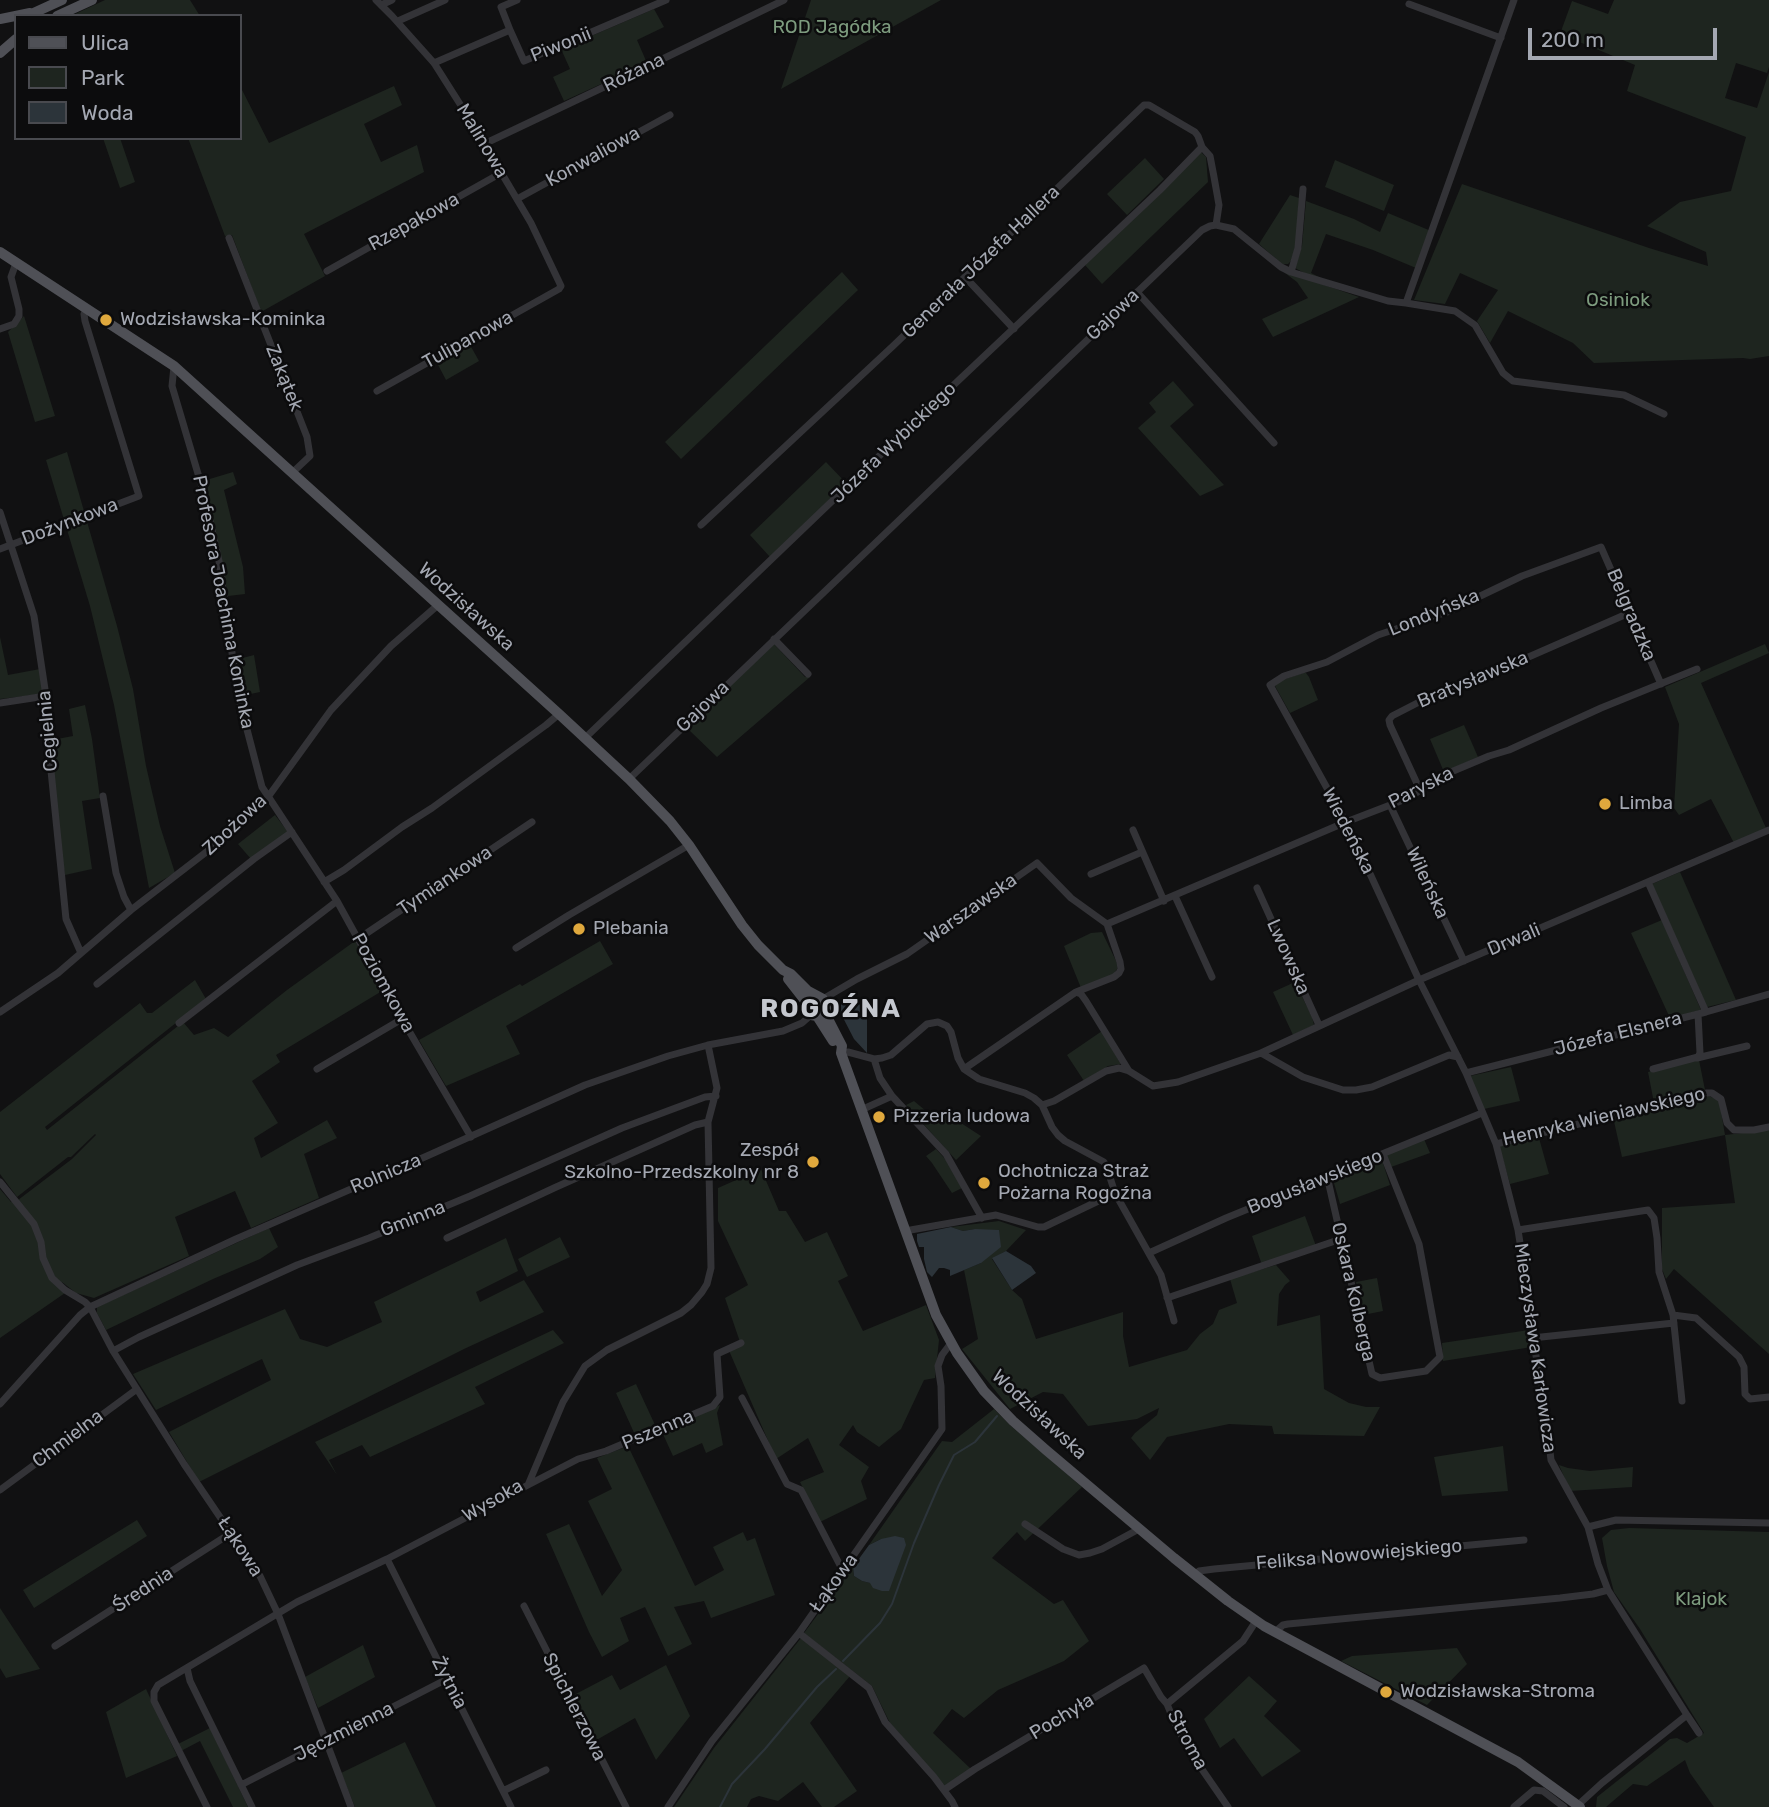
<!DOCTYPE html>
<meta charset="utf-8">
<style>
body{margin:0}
#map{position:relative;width:1769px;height:1807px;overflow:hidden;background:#111112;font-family:Rubik,sans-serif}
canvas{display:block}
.legend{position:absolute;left:14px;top:14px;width:228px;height:126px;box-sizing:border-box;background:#0c0c0d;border:2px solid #494a4f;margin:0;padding:9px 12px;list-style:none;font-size:21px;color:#a4a8b2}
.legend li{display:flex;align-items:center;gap:14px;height:35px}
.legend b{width:35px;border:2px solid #494a4f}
.scale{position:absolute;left:1528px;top:28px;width:189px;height:32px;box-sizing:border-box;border:4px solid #a4a8b2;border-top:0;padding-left:9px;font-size:21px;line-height:24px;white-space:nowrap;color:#a4a8b2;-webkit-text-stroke:5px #0c0c0d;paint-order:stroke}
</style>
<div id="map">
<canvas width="1769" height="1807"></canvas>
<ul class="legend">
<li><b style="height:9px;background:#4f5056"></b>Ulica</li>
<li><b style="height:19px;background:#1e251f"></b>Park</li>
<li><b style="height:19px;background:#2c343a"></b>Woda</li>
</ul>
<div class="scale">200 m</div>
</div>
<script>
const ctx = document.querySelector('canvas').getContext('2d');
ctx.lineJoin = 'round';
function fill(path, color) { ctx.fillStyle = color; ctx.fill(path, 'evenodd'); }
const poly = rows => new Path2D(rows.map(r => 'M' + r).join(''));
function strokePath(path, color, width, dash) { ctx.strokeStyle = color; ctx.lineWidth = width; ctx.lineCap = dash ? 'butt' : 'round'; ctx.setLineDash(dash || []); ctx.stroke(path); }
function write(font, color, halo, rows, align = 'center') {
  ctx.font = font + ' Rubik,sans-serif'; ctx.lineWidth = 5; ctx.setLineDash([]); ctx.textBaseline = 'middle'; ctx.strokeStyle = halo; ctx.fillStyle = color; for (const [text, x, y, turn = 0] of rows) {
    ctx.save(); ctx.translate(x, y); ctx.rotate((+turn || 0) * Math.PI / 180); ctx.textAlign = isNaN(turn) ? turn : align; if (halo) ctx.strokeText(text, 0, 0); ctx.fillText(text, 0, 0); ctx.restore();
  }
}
fill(poly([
 [105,0,190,0,200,16,71,16],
 [811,0,941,0,781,89],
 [1614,0,1769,0,1769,67,1767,73,1736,63,1725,98,1757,108,1769,72,1769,356,1750,359,1743,358,1594,363,1573,343,1508,311,1490,343,1477,321,1498,290,1460,273,1445,304,1414,300,1462,184,1649,248,1708,266,1706,252,1647,226,1680,202,1731,191,1746,137,1627,91,1635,65,1560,34,1572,1,1608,14],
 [654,9,664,27,637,40,647,63,564,101,553,77,570,69,561,49],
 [240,86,269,143,394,86,402,105,364,124,381,162,417,145,424,172,304,234,325,276,261,312,232,235,225,236,188,138,240,138],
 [103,138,120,138,135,182,120,188],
 [1201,152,1206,157,1208,182,1102,284,1085,265],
 [1145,158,1164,179,1127,215,1107,194],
 [1335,160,1394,185,1384,211,1325,187],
 [1290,195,1299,198,1296,245,1291,261,1288,264,1282,264,1259,244],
 [1306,201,1354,219,1380,232,1388,213,1431,231,1416,268,1373,250,1326,234,1311,273,1323,279,1306,274,1295,268,1302,246],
 [1281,270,1359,297,1273,337,1262,319,1308,298,1297,282],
 [842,272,858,290,681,459,665,442],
 [24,316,55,416,35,422,8,332],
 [469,343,479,361,446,380,436,361],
 [1173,381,1194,405,1170,426,1224,485,1200,496,1138,428,1156,412,1149,403],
 [67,452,117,626,133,689,146,766,160,826,175,873,149,888,114,705,90,606,46,460],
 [826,462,847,484,770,557,750,535],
 [233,472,237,484,224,490,243,567,245,594,228,596,219,548,203,481],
 [0,637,8,675,40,669,43,694,0,699],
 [774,644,805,677,810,677,717,757,689,730,686,728],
 [1765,644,1769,653,1701,683,1766,828,1734,843,1711,799,1679,815,1674,808,1679,724,1665,687],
 [254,655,260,692,241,696,235,660],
 [1303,673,1306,673,1309,677,1318,700,1290,713,1275,686,1276,684,1279,681],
 [85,705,92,739,100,798,82,801,92,869,65,875,54,807,52,740,73,736,69,709],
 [1464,725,1478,757,1444,772,1430,739],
 [275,815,288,832,251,859,238,844],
 [1680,872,1736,1000,1707,1007,1652,884],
 [1662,920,1701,1010,1670,1018,1631,933],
 [1102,932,1118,965,1117,969,1114,974,1081,988,1064,946,1091,933],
 [355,941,382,991,276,1055,280,1062,252,1081,278,1123,254,1138,261,1158,327,1120,337,1138,304,1154,319,1198,251,1228,235,1191,175,1217,189,1256,94,1298,76,1293,62,1282,65,1293,0,1338,0,1189,11,1202,18,1200,72,1159,96,1135,95,1134,71,1157,68,1157,17,1197,0,1174,0,1112,140,1003,147,1013,152,1013,195,980,206,999,45,1127,47,1130,183,1022,194,1035,214,1028,228,1037,287,990],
 [600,941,613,964,506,1026,520,1054,446,1086,419,1040,520,984,522,986],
 [1295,982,1312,1017,1314,1025,1293,1035,1273,992],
 [1102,1031,1121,1064,1108,1066,1084,1081,1067,1055],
 [1699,1060,1705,1090,1654,1103,1648,1072],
 [1511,1067,1520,1101,1484,1109,1470,1076],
 [1707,1096,1719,1099,1725,1135,1769,1130,1769,1354,1674,1269,1666,1279,1662,1269,1662,1208,1735,1203,1725,1135,1622,1157,1613,1117],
 [914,1101,938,1121,947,1114,981,1136,956,1160,906,1105],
 [1539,1138,1549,1174,1510,1184,1499,1146],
 [1424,1139,1430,1153,1391,1167,1386,1155],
 [936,1149,946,1160,962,1188,952,1193,932,1163,926,1156],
 [1381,1157,1390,1185,1340,1204,1332,1176],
 [761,1169,779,1211,786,1211,805,1242,827,1232,848,1276,838,1281,863,1331,926,1305,939,1340,935,1378,924,1380,901,1429,879,1447,857,1432,853,1425,839,1445,869,1467,861,1481,867,1499,820,1522,800,1482,824,1472,808,1438,776,1459,727,1346,740,1342,725,1298,748,1285,718,1221,718,1188],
 [1305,1216,1316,1246,1262,1265,1252,1236],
 [999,1221,1026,1230,1006,1251,992,1259,1012,1290,1022,1299,1036,1339,1123,1312,1123,1336,1129,1367,1187,1350,1200,1334,1213,1324,1219,1310,1237,1303,1230,1279,1276,1265,1290,1281,1285,1285,1279,1294,1277,1326,1320,1315,1324,1389,1349,1403,1366,1407,1380,1407,1364,1436,1274,1434,1272,1426,1229,1424,1167,1437,1150,1460,1131,1438,1135,1433,1157,1415,1159,1408,1137,1419,1088,1426,1063,1394,1043,1392,1010,1409,962,1349,978,1339,964,1270,981,1263,975,1229,963,1231,951,1227],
 [269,1228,278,1247,260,1259,213,1279,106,1330,97,1313,97,1307],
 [560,1237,570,1257,527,1277,518,1259],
 [506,1238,518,1271,476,1292,480,1302,524,1280,544,1312,464,1349,199,1482,169,1432,271,1380,262,1359,156,1410,133,1374,285,1309,300,1339,327,1347,382,1322,374,1302],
 [1377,1278,1383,1311,1363,1315,1356,1282],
 [553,1330,564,1343,475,1387,485,1404,370,1457,362,1445,329,1460,337,1475,315,1442],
 [1529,1330,1532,1347,1443,1361,1442,1343],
 [636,1384,656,1427,636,1437,616,1393],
 [720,1405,717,1413,723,1445,706,1453,702,1443,673,1456,662,1432],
 [994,1409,1011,1426,1082,1487,1025,1541,1017,1532,992,1558,1054,1604,1063,1600,1089,1641,1064,1661,998,1690,964,1718,952,1709,933,1733,971,1769,945,1786,890,1723,872,1686,804,1633,853,1567,854,1576,862,1581,870,1583,881,1539,869,1545,942,1441,952,1442],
 [628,1446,695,1586,724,1570,713,1547,743,1532,747,1541,755,1538,775,1595,711,1618,704,1601,674,1607,692,1644,668,1656,645,1607,620,1618,629,1641,602,1657,589,1632,546,1534,569,1524,602,1596,622,1570,588,1501,612,1489,597,1458],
 [1503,1446,1508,1491,1442,1496,1434,1457],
 [1559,1465,1568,1468,1590,1471,1633,1467,1632,1487,1570,1491],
 [137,1520,147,1536,34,1608,23,1590],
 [1629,1528,1769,1532,1769,1807,1714,1807,1690,1773,1685,1760,1647,1786,1633,1784,1606,1807,1596,1807,1597,1797,1670,1739,1677,1738,1687,1743,1704,1733,1640,1629,1614,1592,1607,1566,1602,1538,1611,1530],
 [0,1608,40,1669,6,1678,0,1668],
 [801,1638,850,1676,810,1723,857,1791,834,1807,822,1807,803,1782,778,1801,759,1796,751,1799,747,1807,674,1807,714,1748],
 [363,1645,375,1677,318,1708,305,1677],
 [1457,1648,1467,1664,1427,1705,1341,1661,1352,1656],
 [666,1665,690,1716,656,1760,635,1718,593,1742,572,1696,612,1675,620,1690],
 [1249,1676,1277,1701,1264,1716,1301,1751,1262,1777,1234,1738,1220,1748,1204,1719],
 [146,1689,177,1756,126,1778,106,1712],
 [210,1728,248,1807,233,1807,200,1741,181,1751,178,1744],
 [405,1742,436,1807,355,1807,341,1773]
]), '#1e251f');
fill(poly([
 [855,996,867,1019,867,1053,854,1039,838,1008,844,1001],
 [951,1227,963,1231,975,1229,999,1230,1001,1247,981,1263,950,1276,950,1270,944,1268,939,1268,932,1277,927,1272,924,1259,924,1247,919,1247,917,1241,917,1234],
 [1006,1251,1031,1266,1036,1273,1012,1290,992,1258],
 [895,1536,904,1538,906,1545,889,1591,882,1591,873,1588,870,1583,862,1581,854,1576,853,1567,869,1545,881,1539]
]), '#2c343a');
strokePath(poly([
 [843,1661,880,1623,892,1604,914,1543,939,1485,954,1455,975,1442,997,1416],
 [720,1807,732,1784,765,1749,817,1687,836,1669]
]), '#2c343a', 2);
strokePath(poly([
 [376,0,392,16,434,63,472,123,531,223,561,286,559,289,377,391],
 [1409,4,1501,38],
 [381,5,392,0],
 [398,21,445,0],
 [510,30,501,7,517,0],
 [434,63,510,30,524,61,666,0],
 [484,144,644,68,784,0],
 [517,199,670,115],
 [229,238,307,437,310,456,292,473],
 [327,271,501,173],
 [1291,272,1298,248,1303,189],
 [965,277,1014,329],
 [1137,292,1274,443],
 [1406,303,1455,311,1475,325,1503,373,1513,381,1624,395,1664,414],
 [0,329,14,324,19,316,19,309,11,277,16,263],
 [174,366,172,386,204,494,219,561,238,695,262,787,337,901,402,1019,471,1137],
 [0,512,34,616,46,696,50,761,66,919,81,953],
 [701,525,893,346,1144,105,1149,105,1195,132,1198,136,1202,147,1210,156,1214,177,1219,205,1216,225],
 [0,549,139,496,85,321,84,314,87,309],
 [774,639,808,674],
 [0,703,46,696],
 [585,738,924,413,1160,190,1202,147],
 [629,779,1202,230,1210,226,1216,225,1234,229,1281,267,1291,272,1388,301,1406,303,1514,0],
 [1420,790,1390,725,1389,720,1392,716,1425,699,1476,680,1629,613],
 [103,796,116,873,124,897,131,910],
 [1390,805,1464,961],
 [1133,830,1164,901],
 [1091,874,1142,852],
 [324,882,344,870,402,827,432,808,546,725,559,714],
 [1648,882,1706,1012],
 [1257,888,1319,1025],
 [1175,896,1212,977],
 [1107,924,1346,822,1398,802,1412,796,1439,777,1489,756,1509,750,1601,708,1697,669],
 [358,939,532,822],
 [516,948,569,915,689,845],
 [97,984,254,859,292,832],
 [1076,992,1114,977,1119,973,1121,969,1120,962,1107,924],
 [823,999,857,979,907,954,1037,863,1071,898,1107,924],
 [0,1012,58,973,131,910,227,836,268,797,331,710,391,646,438,605],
 [179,1023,337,901],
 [841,1053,848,1052,874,1059,882,1058,891,1055,927,1024,938,1022,947,1026,951,1032,958,1058,964,1069,979,1079,1025,1093,1034,1098,1042,1105,1052,1127,1058,1135,1065,1141,1104,1162,1107,1168,1115,1193,1161,1275,1174,1321],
 [1261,1053,1419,980,1769,830],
 [1697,1058,1747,1046],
 [874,1059,880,1078,892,1096],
 [317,1069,402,1019],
 [964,1069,1076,992,1081,994,1086,1001,1129,1071],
 [1653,1069,1698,1057,1700,1053,1698,1014],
 [1466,1073,1706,1012,1769,994],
 [1042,1105,1054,1101,1106,1071,1119,1068,1129,1071,1153,1086,1178,1082,1261,1053,1303,1077,1343,1090,1356,1090,1372,1087,1449,1055,1458,1057],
 [861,1110,892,1096,946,1154,982,1218],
 [1496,1144,1707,1093,1712,1093,1721,1099,1727,1123,1734,1130,1754,1130,1769,1127],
 [1327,1176,1372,1374,1380,1378,1426,1371,1440,1357,1419,1244,1383,1154],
 [0,1182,34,1224,41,1242,43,1258,52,1278,65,1290,85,1302,90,1307,113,1351,184,1464,260,1576,278,1614,351,1807],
 [1518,1230,1648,1210,1654,1218,1657,1238,1659,1272,1673,1315,1682,1401],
 [905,1231,996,1215,1038,1227,1044,1227,1115,1193],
 [447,1238,554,1188,695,1125,708,1122],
 [1149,1253,1226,1218,1482,1113],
 [1167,1298,1341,1239],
 [1673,1315,1696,1318,1739,1357,1744,1367,1745,1394,1750,1399,1769,1397],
 [1532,1338,1674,1323],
 [113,1351,139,1337,297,1265,369,1238,470,1196,622,1128,705,1097,716,1096],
 [742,1398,787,1484,801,1490,843,1571],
 [0,1404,80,1315,90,1307,236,1239,427,1156,585,1085,668,1056,708,1045,783,1031,802,1023,811,1015],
 [528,1485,578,1459,606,1451,713,1406,720,1397,717,1354,741,1343],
 [0,1490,137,1389],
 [1025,1524,1063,1549,1079,1555,1090,1553,1102,1549,1139,1529],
 [1588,1527,1616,1520,1769,1523],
 [387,1559,511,1807],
 [1196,1576,1199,1571,1214,1569,1524,1540],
 [524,1606,626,1807],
 [1275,1632,1283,1625,1288,1624,1560,1598,1593,1594,1608,1590],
 [799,1633,869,1688,885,1722,934,1777,952,1801,955,1807],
 [55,1646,231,1533],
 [187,1668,190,1681,252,1807],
 [1687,1715,1699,1733],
 [241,1785,447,1679],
 [944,1790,975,1769,1144,1668,1161,1697,1167,1704],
 [503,1791,546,1770],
 [1578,1805,1602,1783,1687,1715,1608,1590,1598,1564,1588,1527,1551,1460,1541,1378,1532,1338,1526,1281,1518,1230,1496,1144,1466,1073,1419,980,1348,826,1270,685,1284,676,1327,662,1378,635,1447,612,1522,576,1601,547,1661,684],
 [207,1807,154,1701,154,1692,158,1685,297,1602,387,1559,528,1485,563,1402,585,1366,607,1350,681,1313,691,1305,702,1292,707,1284,711,1268,708,1122,717,1088,708,1045],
 [668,1807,712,1741,799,1633,942,1429,941,1386,938,1366,942,1355,951,1343],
 [1228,1807,1199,1765,1176,1726,1167,1704,1243,1641,1256,1621],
 [1514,1807,1534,1790,1543,1791,1564,1807]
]), '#333337', 7);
strokePath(poly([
 [27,16,62,0],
 [57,16,92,0],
 [0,19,30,13],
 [0,53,16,39],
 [0,252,174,366,559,714,629,779,670,821,689,845,742,925,758,945,783,970,791,974,808,991,823,999,826,1008,823,1014,817,1016,811,1015,806,1008,807,1000,814,996],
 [788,979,806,1002],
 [824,1011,842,1046,841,1053,936,1315,957,1353,984,1391,1013,1421,1046,1450,1174,1558,1228,1601,1264,1626,1518,1762,1580,1807],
 [817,1016,833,1041]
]), '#4f5056', 10);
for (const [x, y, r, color] of [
 [106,320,7,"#dfa83d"],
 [1605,804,7,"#dfa83d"],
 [579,929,7,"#dfa83d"],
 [879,1117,7,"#dfa83d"],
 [813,1162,7,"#dfa83d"],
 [984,1183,7,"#dfa83d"],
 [1386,1692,7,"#dfa83d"]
]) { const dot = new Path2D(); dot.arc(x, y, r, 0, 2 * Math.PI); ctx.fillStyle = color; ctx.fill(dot); strokePath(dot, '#0c0c0d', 2.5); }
write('19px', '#7d9b7e', '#0c0c0d', [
 ["ROD Jagódka",832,28],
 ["Osiniok",1618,301],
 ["Klajok",1701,1600]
]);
write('19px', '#a4a8b2', '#0c0c0d', [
 ["Piwonii",561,45,-22],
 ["Różana",634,73,-26],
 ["Malinowa",482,141,59],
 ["Konwaliowa",593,157,-29],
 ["Rzepakowa",414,222,-29],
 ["Generała Józefa Hallera",981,262,-44],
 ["Gajowa",1113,315,-44],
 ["Tulipanowa",468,340,-29],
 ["Zakątek",284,378,68],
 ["Józefa Wybickiego",894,443,-44],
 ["Dożynkowa",70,522,-21],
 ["Profesora Joachima Kominka",223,602,79],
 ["Wodzisławska",466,607,42],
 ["Londyńska",1434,613,-22],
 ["Belgradzka",1631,615,67],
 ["Bratysławska",1473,680,-23],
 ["Gajowa",703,707,-44],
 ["Cegielnia",48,731,-95],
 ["Paryska",1421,788,-27],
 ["Zbożowa",235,825,-43],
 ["Wiedeńska",1348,831,63],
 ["Tymiankowa",445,881,-34],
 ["Wileńska",1427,883,65],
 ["Warszawska",971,909,-35],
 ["Drwali",1514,940,-23],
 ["Lwowska",1288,957,66],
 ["Poziomkowa",383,983,61],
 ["Józefa Elsnera",1618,1034,-14],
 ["Henryka Wieniawskiego",1604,1117,-13],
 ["Rolnicza",386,1174,-23],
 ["Bogusławskiego",1315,1182,-22],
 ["Gminna",413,1219,-22],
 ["Oskara Kolberga",1353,1292,77],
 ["Mieczysława Karłowicza",1535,1348,82],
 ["Wodzisławska",1039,1415,43],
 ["Pszenna",658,1430,-23],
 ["Chmielna",68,1439,-37],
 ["Wysoka",493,1501,-30],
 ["Łąkowa",240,1547,57],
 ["Feliksa Nowowiejskiego",1359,1555,-5],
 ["Łąkowa",834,1583,-54],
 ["Średnia",143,1590,-33],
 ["Żytnia",449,1683,63],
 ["Spichlerzowa",574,1707,63],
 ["Pochyła",1062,1717,-31],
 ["Jęczmienna",344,1732,-27],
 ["Stroma",1187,1740,62]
]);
write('19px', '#a4a8b2', '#0c0c0d', [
 ["Wodzisławska-Kominka",120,320],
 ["Limba",1619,804],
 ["Plebania",593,929],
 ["Pizzeria ludowa",893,1117],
 ["Zespół",799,1151,"right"],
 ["Szkolno-Przedszkolny nr 8",799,1173,"right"],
 ["Ochotnicza Straż",998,1172],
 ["Pożarna Rogoźna",998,1194],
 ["Wodzisławska-Stroma",1400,1692]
], 'left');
ctx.letterSpacing = '2px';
write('bold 26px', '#c4c7ce', '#0c0c0d', [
 ["ROGOŹNA",831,1009]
]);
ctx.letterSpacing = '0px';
</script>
